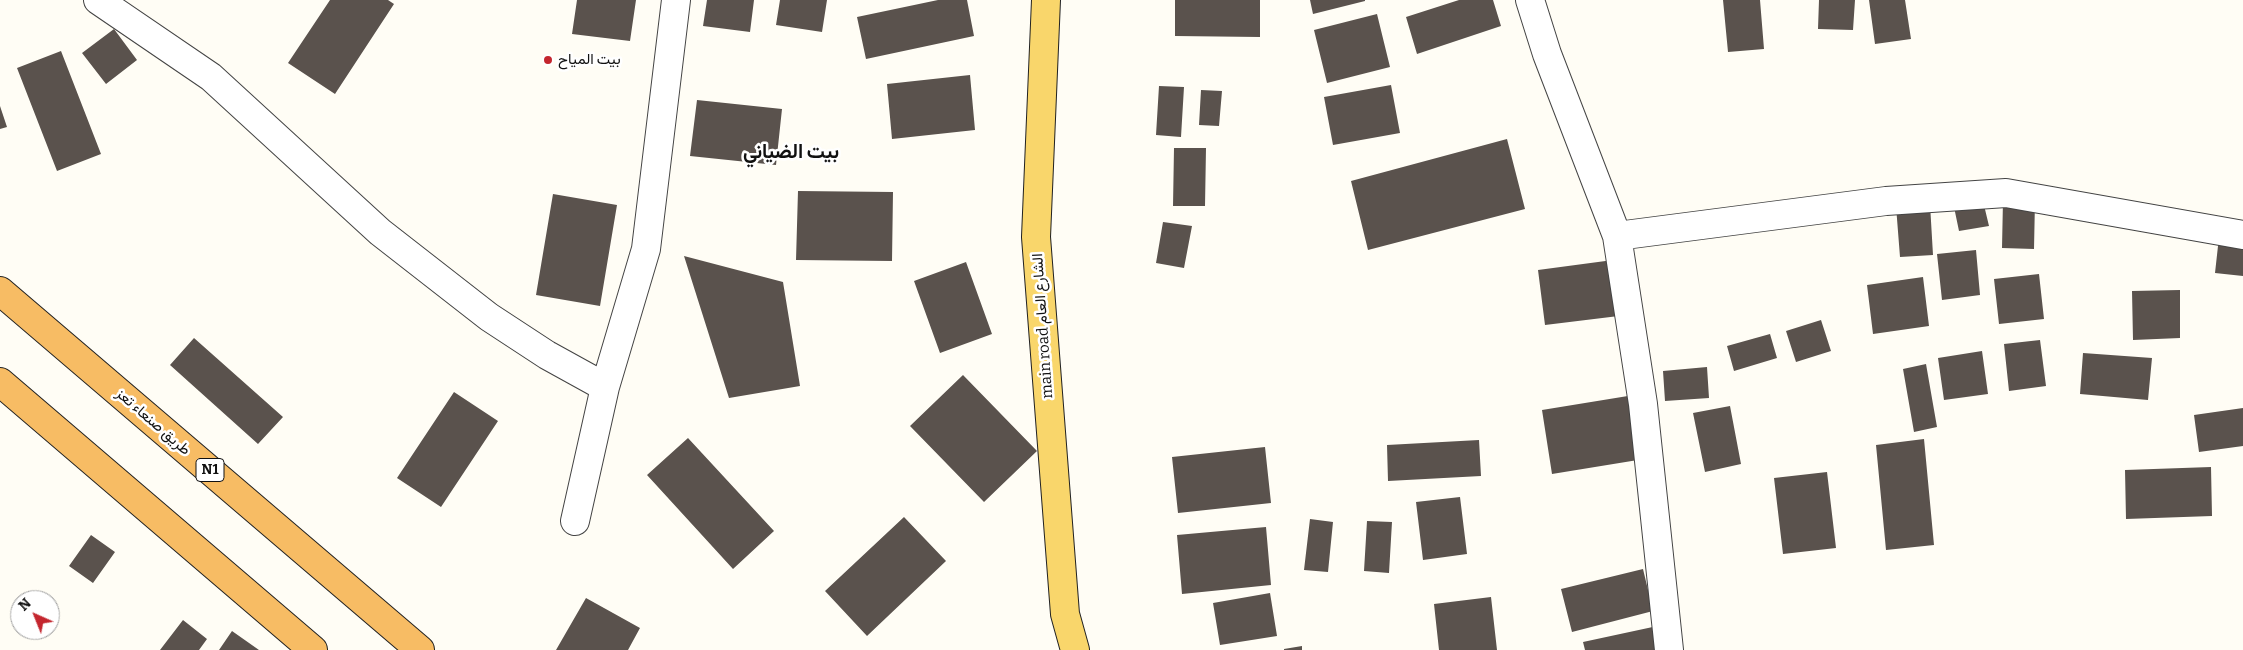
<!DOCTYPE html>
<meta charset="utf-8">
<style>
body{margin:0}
#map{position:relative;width:2243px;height:650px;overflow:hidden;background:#fffdf5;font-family:Bitter,serif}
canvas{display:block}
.north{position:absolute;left:10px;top:590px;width:50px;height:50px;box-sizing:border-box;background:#fff;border:1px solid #a0a0a0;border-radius:50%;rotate:316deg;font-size:14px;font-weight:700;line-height:20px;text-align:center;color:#111}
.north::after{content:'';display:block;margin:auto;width:18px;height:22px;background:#c4262e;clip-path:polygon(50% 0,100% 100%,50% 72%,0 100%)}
</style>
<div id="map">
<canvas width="2243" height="650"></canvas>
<div class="north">N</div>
</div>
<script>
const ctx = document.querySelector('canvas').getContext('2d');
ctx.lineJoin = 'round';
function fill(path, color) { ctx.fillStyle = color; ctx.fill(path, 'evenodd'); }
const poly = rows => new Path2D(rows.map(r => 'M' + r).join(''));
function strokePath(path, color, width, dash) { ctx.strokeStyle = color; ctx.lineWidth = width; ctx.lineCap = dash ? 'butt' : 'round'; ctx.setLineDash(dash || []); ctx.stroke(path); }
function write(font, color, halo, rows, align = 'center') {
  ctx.font = font + ' Bitter,Vazirmatn,serif'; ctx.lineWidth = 5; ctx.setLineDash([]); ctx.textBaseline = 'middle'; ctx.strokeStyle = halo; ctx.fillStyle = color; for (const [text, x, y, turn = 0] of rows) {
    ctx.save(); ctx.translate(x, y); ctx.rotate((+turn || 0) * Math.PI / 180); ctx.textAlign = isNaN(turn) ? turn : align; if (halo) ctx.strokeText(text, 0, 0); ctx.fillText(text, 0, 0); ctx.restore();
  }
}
fill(poly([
 [330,0,388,0,394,4,335,94,288,63],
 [577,0,636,0,630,41,572,34],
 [707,0,754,0,750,32,703,26],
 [780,0,827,0,822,32,776,25],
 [938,0,967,0,974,36,866,59,857,17],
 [1175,0,1260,0,1260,37,1175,36],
 [1310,0,1365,0,1365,1,1313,14],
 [1459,0,1493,0,1501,26,1417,54,1406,17],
 [1723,0,1760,0,1764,49,1728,52],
 [1819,0,1855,0,1853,30,1818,29],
 [1869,0,1905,0,1911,39,1875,44],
 [1377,14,1390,67,1327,83,1314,30],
 [114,29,137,60,106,84,82,53],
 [61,51,101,154,57,171,17,68],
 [970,75,975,130,892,139,887,84],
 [1391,85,1400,133,1333,145,1324,97],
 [1159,86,1184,87,1181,137,1156,135],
 [1201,90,1222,91,1219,126,1199,125],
 [697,100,782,109,776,165,690,156],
 [0,106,7,127,0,129],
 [1507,139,1525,209,1368,250,1351,181],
 [1174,148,1206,148,1205,206,1173,206],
 [798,191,893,192,892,261,796,260],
 [553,194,617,205,600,306,536,295],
 [2003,200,2035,200,2034,249,2002,248],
 [1983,201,1989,226,1959,231,1954,207],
 [1930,204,1933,255,1900,257,1896,206],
 [1163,222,1192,226,1184,268,1156,263],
 [2219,237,2243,239,2243,276,2215,273],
 [1976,250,1980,295,1942,300,1937,254],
 [684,256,783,282,800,386,729,398],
 [1628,258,1635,314,1545,325,1538,270],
 [966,262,992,334,940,353,914,281],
 [2039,274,2044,319,1999,324,1994,279],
 [1923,277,1929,326,1873,334,1867,285],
 [2180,290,2180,338,2133,340,2132,291],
 [1821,320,1831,351,1796,362,1786,331],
 [1770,334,1777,358,1734,371,1727,346],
 [194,338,283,417,258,444,170,365],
 [2040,340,2046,386,2009,391,2004,344],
 [1982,351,1988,394,1944,400,1938,358],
 [2083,353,2152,358,2148,400,2080,394],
 [1926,364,1937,427,1914,432,1903,369],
 [1707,367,1709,398,1665,401,1663,371],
 [963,375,1037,451,984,502,910,426],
 [454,392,498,421,441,507,397,478],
 [1634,395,1644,459,1552,474,1542,410],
 [1730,406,1741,464,1705,472,1693,413],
 [2243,408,2243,446,2199,452,2194,415],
 [688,438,774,531,733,569,647,475],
 [1924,439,1934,545,1886,550,1876,445],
 [1479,440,1481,476,1388,481,1387,445],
 [1265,447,1271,503,1178,513,1172,457],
 [2211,467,2212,516,2126,519,2125,470],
 [1827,472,1836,548,1783,554,1774,478],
 [1460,497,1467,554,1423,560,1416,502],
 [904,517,946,561,867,636,825,591],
 [1310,519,1333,522,1328,572,1304,570],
 [1367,521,1392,522,1389,573,1364,571],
 [1266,527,1271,585,1182,594,1177,535],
 [91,535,115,552,93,583,69,566],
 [1643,569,1653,611,1572,632,1561,589],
 [1270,593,1277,636,1220,645,1213,603],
 [1491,597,1497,650,1439,650,1434,604],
 [586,598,640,628,628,650,556,650],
 [183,620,207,639,199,650,160,650],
 [1662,625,1667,650,1585,650,1583,642],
 [232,631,259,650,219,650],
 [1302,646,1302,650,1284,650,1284,649]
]), '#5a524d');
const minor = poly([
 [98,0,211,77,380,232,489,317,547,355,605,387],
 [1530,0,1547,54,1617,236,1643,404,1669,650],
 [1617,236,1886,201,2006,193,2243,235],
 [575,521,605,387,646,249,676,0]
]);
const primary = poly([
 [1046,0,1036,237,1065,614,1075,650]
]);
const trunk = poly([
 [0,291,420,650],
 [0,382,313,650]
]);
strokePath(minor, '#444', 30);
strokePath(primary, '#222', 30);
strokePath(trunk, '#222', 30);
strokePath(minor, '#fff', 28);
strokePath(primary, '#f9d66b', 28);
strokePath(trunk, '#f7bc64', 28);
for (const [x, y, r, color] of [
 [548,60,5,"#c4262e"]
]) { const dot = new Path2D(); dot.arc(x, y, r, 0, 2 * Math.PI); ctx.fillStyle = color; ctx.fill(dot); strokePath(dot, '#fff', 2); }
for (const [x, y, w] of [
 [210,470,28]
]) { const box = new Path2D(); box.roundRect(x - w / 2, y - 11.5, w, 23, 4); ctx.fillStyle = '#fff'; ctx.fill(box); strokePath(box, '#111', 1); }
write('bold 14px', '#111', null, [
 ["N1",210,470]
]);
write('15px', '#111', '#fff', [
 ["بيت المياح",558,60]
], 'left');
write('15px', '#111', '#fff', [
 ["main road الشارع العام",1043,326,-94],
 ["طريق صنعاء تعز",153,422,41]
]);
write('bold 20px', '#111', '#fff', [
 ["بيت الضياني",791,152]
]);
</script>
